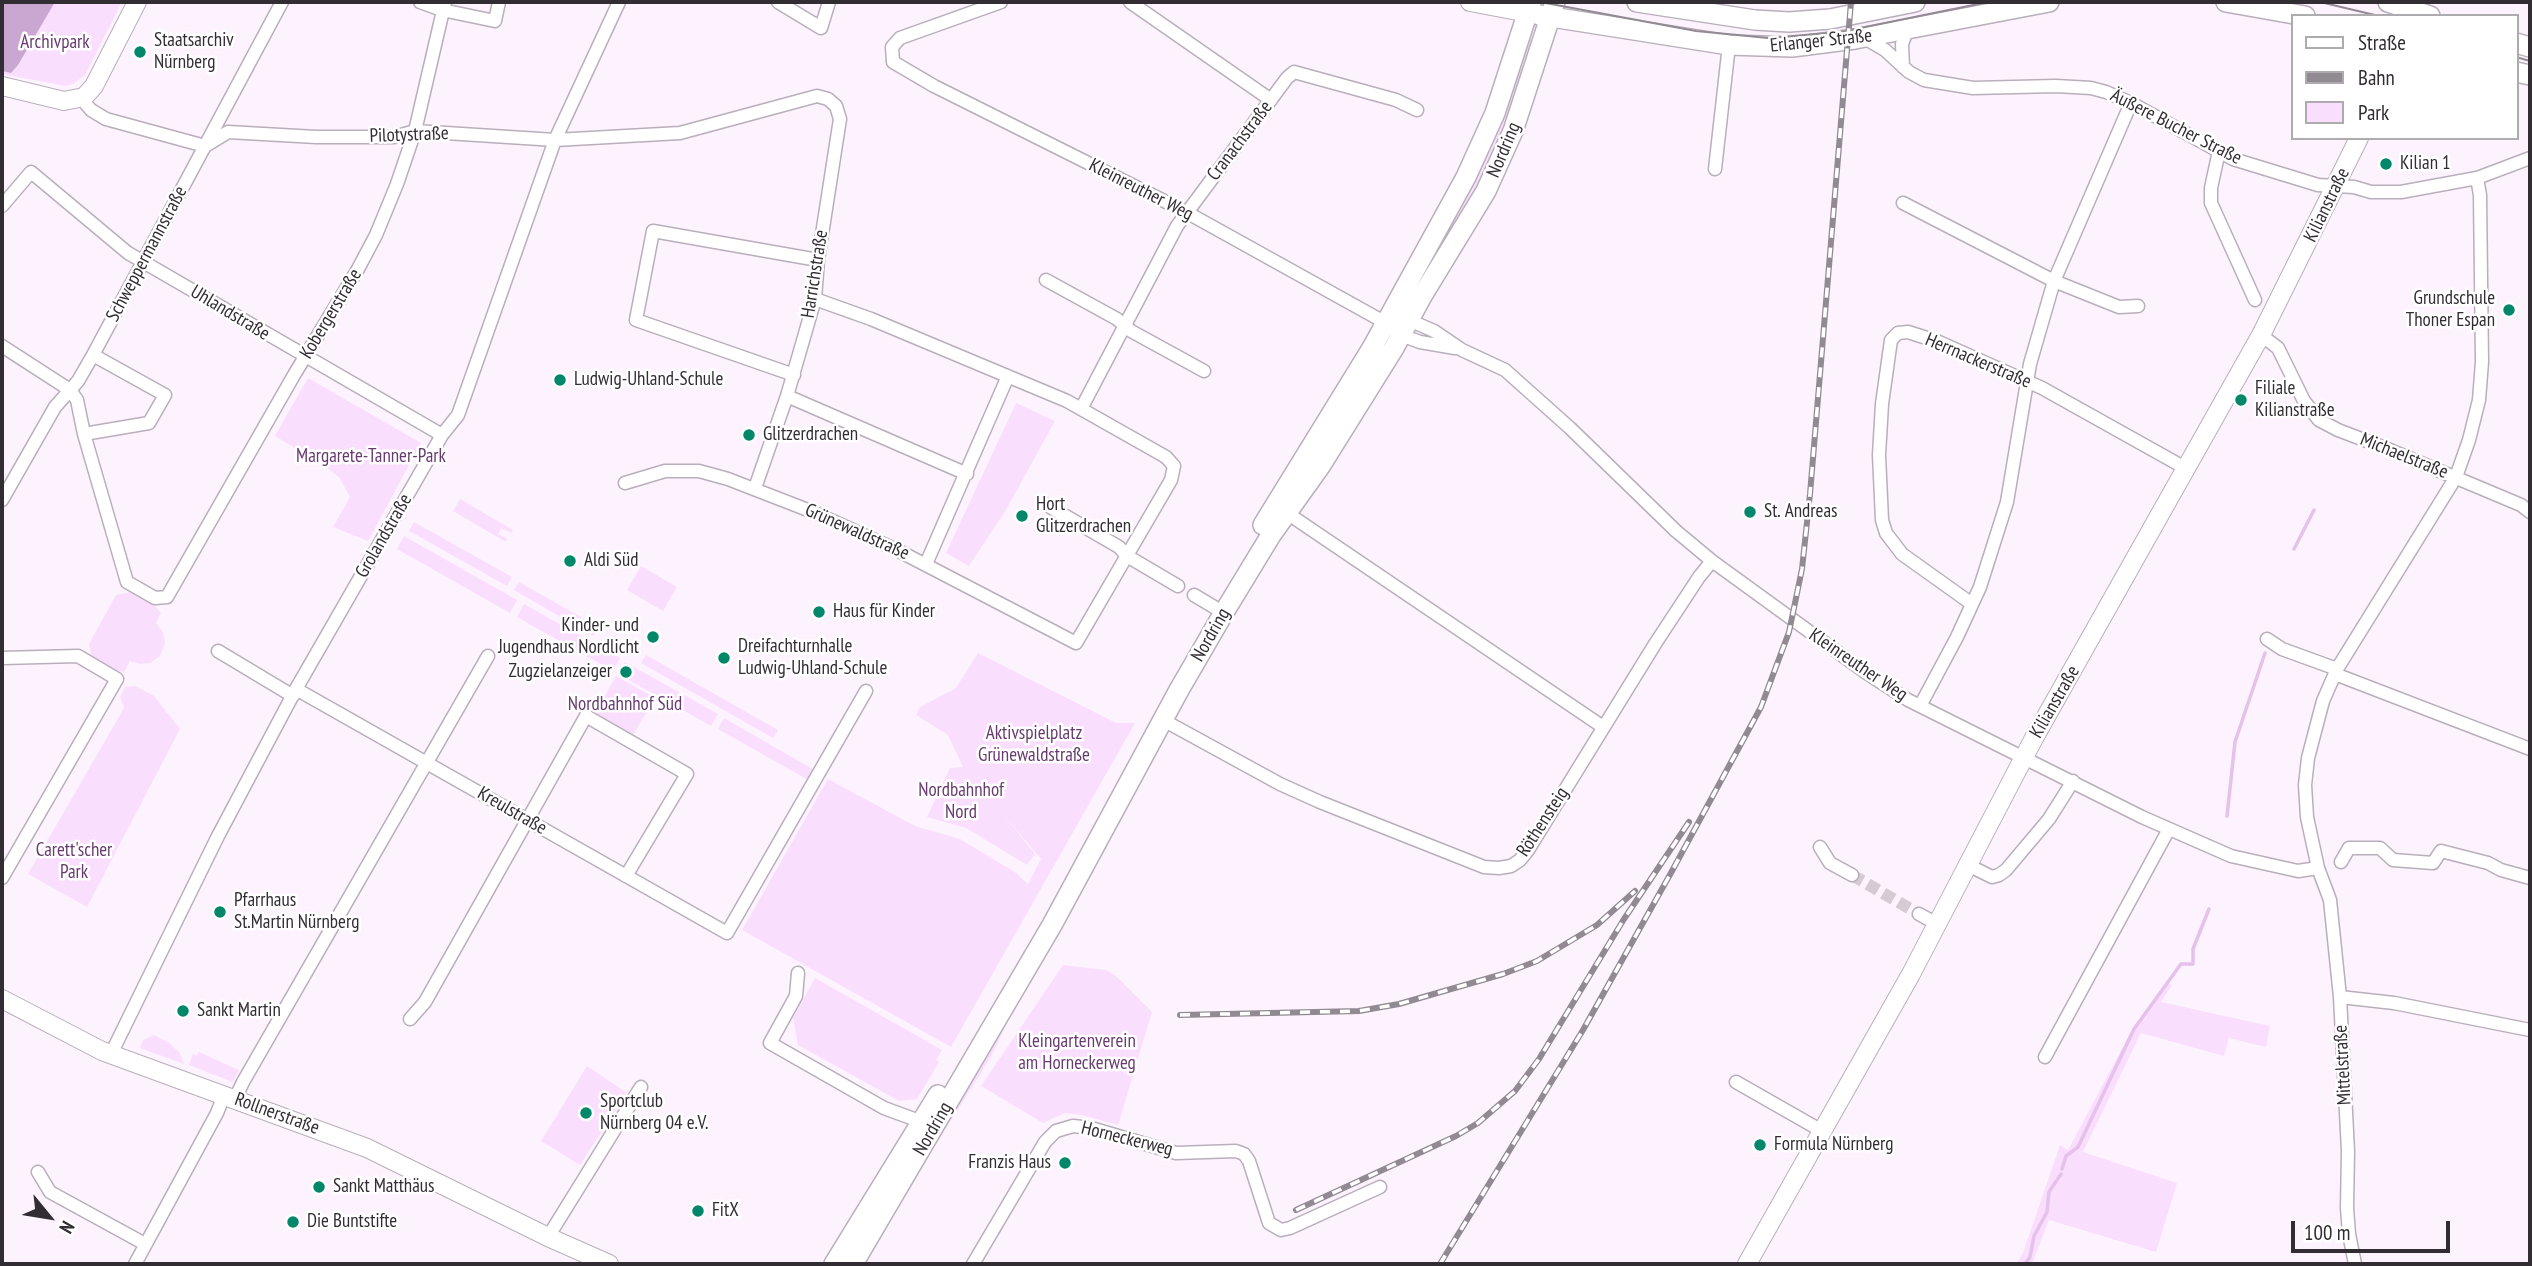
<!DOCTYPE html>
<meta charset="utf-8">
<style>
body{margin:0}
#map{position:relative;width:2532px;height:1266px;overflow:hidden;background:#fdf3fe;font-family:"PT Sans Narrow",sans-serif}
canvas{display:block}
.frame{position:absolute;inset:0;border:4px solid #322d33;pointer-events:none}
.legend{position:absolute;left:2291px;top:14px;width:228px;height:126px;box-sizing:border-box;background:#fff;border:2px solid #adabad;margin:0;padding:9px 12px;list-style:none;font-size:21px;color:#322d33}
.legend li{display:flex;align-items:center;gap:14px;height:35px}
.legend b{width:35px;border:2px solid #adabad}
.north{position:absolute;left:14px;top:1182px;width:70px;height:70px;-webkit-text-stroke:5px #fff;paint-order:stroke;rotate:120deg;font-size:19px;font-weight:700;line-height:28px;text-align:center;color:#322d33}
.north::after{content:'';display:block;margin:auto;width:24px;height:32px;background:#322d33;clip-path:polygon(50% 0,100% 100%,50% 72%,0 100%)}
.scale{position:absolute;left:2291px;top:1221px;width:159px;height:32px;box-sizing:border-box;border:4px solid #322d33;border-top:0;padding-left:9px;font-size:21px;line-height:24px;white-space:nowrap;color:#322d33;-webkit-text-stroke:5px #fff;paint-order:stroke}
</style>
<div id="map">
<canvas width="2532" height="1266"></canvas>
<div class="frame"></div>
<ul class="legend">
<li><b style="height:9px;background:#fff"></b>Straße</li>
<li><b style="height:9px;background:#928a93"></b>Bahn</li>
<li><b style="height:19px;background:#fadefe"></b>Park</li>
</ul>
<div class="north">N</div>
<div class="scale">100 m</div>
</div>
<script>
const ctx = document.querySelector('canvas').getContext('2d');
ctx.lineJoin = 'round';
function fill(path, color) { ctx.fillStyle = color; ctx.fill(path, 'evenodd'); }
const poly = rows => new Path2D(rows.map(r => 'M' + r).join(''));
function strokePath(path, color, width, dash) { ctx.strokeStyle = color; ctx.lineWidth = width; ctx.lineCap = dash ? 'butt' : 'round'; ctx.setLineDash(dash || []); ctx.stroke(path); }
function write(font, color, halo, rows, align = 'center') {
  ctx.font = font + ' "PT Sans Narrow",sans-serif'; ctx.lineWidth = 5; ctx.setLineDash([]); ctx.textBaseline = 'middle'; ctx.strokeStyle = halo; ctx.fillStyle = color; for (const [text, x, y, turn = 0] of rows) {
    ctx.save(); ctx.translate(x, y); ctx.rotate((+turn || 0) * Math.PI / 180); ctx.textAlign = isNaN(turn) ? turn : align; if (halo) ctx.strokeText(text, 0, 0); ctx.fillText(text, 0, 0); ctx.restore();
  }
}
fill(poly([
 [2,2,122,2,85,75,73,84,66,86,2,74],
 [1524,37,1532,40,1486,176,1421,281,1481,169],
 [308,378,421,443,368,541,333,527,350,497,339,477,320,463,275,436],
 [1016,403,1055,421,1006,510,969,566,946,553],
 [460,499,513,530,511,533,501,528,498,534,507,539,506,542,453,511],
 [414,522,512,577,507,586,409,531],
 [404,536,517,600,510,613,397,549],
 [641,566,677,587,663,611,627,590],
 [519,582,598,627,593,636,514,590],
 [130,592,155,606,161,613,156,623,163,632,165,643,160,656,150,663,140,664,130,661,124,672,115,670,91,655,89,644,116,595],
 [524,604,620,658,613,671,517,617],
 [978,653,1116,723,1135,723,951,1047,742,930,828,779,915,826,960,839,1016,873,1028,884,1041,859,1002,813,1035,854,1027,865,966,828,927,817,950,768,963,767,948,735,916,715,920,707,956,688],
 [646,655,778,730,773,738,641,663],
 [625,662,718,714,711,726,618,674],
 [616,676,655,698,633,735,595,713],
 [136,686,154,696,180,729,87,907,28,874,124,708,120,697,125,687],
 [724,718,816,771,810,781,718,729],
 [1063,965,1106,970,1116,976,1152,1012,1118,1125,1082,1115,1065,1113,1043,1123,981,1086],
 [815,978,942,1050,936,1060,939,1062,917,1099,899,1101,798,1045,793,1018],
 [2166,982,2172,985,2161,1002,2270,1026,2266,1047,2229,1038,2224,1056,2141,1033,2083,1152,2177,1183,2156,1252,2049,1220,2032,1264,2016,1264,2023,1253,2060,1145,2068,1150,2133,1028],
 [1014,1008,991,1057,931,1152,927,1149],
 [154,1035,169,1043,179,1052,184,1064,140,1048,143,1040],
 [199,1052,239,1070,233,1082,189,1065,193,1054,197,1056],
 [587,1066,627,1093,580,1165,541,1141]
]), '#fadefe');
fill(poly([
 [2,2,55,2,18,65,11,73,2,71]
]), '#caa7d0');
strokePath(poly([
 [2294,549,2314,510],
 [2227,816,2235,742,2265,653],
 [2062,1169,2066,1156,2078,1147,2134,1029,2181,964,2193,964,2193,949,2209,909],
 [2025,1264,2030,1257,2034,1236,2047,1212,2049,1192,2061,1174]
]), '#e5c1eb', 3.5);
strokePath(poly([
 [1852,875,1919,914]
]), '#d4cbd5', 12, [12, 6]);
const street = poly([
 [420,2,442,10,495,21,499,2],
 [778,2,821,28,829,2],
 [1001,2,900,38,892,47,893,62,934,86,1186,212,1386,323,1401,335,1420,342,1455,348],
 [1130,2,1271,100],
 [1863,37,1885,50,1909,72,1924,80,1973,88,2056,86,2091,88,2106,92,2131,103,2233,159,2318,185,2354,187,2371,192,2401,192,2477,178,2530,158],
 [1903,67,1902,44,1908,28],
 [81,98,91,110,106,119,205,146,228,132,316,137,394,137,415,131,555,140,680,133,817,96,828,99,836,106,840,119,818,260,815,299,787,396,755,488],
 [2219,151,2211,188,2211,203,2255,300],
 [1715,169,1729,45],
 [1903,203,2054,281,2119,307,2138,306],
 [2,206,31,172,128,253,442,435],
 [1046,280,1117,319,1131,331,1204,371],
 [1403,320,1409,320,1434,331,1462,350,1505,370,1570,428,1676,531,1712,561,1865,672,1908,700,2142,817,2231,856,2298,871,2318,868],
 [2261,335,2278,348,2304,401,2319,420,2338,430,2385,448,2521,505,2530,512],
 [2,346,70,390,77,400,84,434,127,582,155,598,167,597,294,375,358,269,376,235,397,184,415,131,445,2],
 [794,375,636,320,653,231,818,260],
 [787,396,967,474],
 [1081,409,1177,226,1287,78,1294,72,1396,100,1417,110],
 [84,434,149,423,165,395,93,355],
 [625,483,665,471,699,471,728,479,813,512,897,550,1076,643,1171,480,1174,466,1166,457,1067,401,871,319,815,299],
 [2,500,55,407,78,381,93,355,282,2],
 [1045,504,1119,547,1127,556,1178,586],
 [1287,513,1603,727],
 [926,564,1008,376],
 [1194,595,1214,607],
 [1972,604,1902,554,1886,533,1882,520,1879,455,1882,404,1891,340,1898,333,1908,332,1939,342,2042,388,2187,469],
 [2267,639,2282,649,2337,669],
 [218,651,293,696],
 [2,658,78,656,117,679,2,878],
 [2335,674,2530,749],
 [296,689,727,933,866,691],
 [1920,706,1957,637,1980,587,2007,502,2030,364,2054,281,2131,103],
 [1163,720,1280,784,1320,802,1484,867,1499,868,1511,866,1520,860,1528,850,1655,644,1699,577,1712,561],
 [1820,847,1830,863,1852,875],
 [2341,862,2349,848,2380,848,2393,860,2433,863,2441,851,2488,863,2501,870,2530,878],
 [1968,865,1992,877,1999,875,2006,870,2049,819,2073,781],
 [1919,914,1937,924],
 [798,973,796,996,770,1043,884,1108,922,1122],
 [2340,997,2394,1003,2530,1030],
 [410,1019,425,1002,586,716,687,774,626,876],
 [111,1054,218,836,296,689,442,435,458,415,555,140,619,2],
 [2045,1057,2169,829],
 [1736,1082,1822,1131],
 [235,1099,243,1082,488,656],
 [38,1172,50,1192,145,1244],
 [548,1237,641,1087],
 [135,1264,217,1113,224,1095],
 [973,1264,1045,1142,1056,1131,1073,1126,1091,1128,1176,1153,1236,1151,1244,1154,1249,1161,1269,1223,1281,1230,1290,1228,1380,1187],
 [2355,1264,2349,1234,2347,1208,2348,1151,2340,997,2330,900,2318,868,2307,817,2305,785,2308,758,2323,701,2337,669,2456,477,2469,440,2479,400,2482,362,2480,195,2477,178]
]);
const secondary = poly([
 [1470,2,1528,13],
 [2,86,64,101,84,97,94,86,137,2],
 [2,999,102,1051,367,1148,548,1237,609,1264],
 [1747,1264,1911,974,2034,738,2261,335,2359,138]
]);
const primary = poly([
 [1637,2,1755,20,1789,22,1830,19,1915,2],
 [2226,2,2305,16],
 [2388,2,2430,16],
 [1539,15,1729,45,1792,47,1855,39,2049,2],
 [2516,43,2530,47],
 [2516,72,2530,75],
 [1263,525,1372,348,1466,177,1495,113,1531,2],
 [834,1264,938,1095],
 [853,1264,1052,925,1179,690,1226,609,1271,535,1321,465,1394,348,1422,296,1486,191,1513,131,1555,2]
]);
strokePath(street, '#b9aebb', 15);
strokePath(secondary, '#b9aebb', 20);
strokePath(primary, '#b9aebb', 22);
strokePath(street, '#fff', 12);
strokePath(secondary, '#fff', 18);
strokePath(primary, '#fff', 19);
strokePath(poly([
 [1540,2,1696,31,1768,38,1841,32,1988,2],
 [2320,2,2379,16],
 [2516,57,2530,61]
]), '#928a93', 2);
const rail = poly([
 [1180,1015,1359,1011,1399,1004,1503,974,1537,961,1597,925,1635,891],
 [1296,1210,1456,1136,1478,1123,1515,1091,1539,1059,1624,919,1689,822],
 [1440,1264,1583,1030,1672,871,1761,707,1789,632,1802,569,1810,494,1851,2]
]);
strokePath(rail, '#928a93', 6);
strokePath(rail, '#fff', 3.5, [10]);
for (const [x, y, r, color] of [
 [140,52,7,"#02876b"],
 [2386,164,7,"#02876b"],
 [2509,310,7,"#02876b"],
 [560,380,7,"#02876b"],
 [2241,400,7,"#02876b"],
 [749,435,7,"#02876b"],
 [1750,512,7,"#02876b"],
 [1022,516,7,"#02876b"],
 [570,561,7,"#02876b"],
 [819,612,7,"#02876b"],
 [653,637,7,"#02876b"],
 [724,658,7,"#02876b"],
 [626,672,7,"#02876b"],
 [220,912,7,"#02876b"],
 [183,1011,7,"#02876b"],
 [586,1113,7,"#02876b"],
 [1760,1145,7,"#02876b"],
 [1065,1163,7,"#02876b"],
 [319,1187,7,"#02876b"],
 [698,1211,7,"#02876b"],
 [293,1222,7,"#02876b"]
]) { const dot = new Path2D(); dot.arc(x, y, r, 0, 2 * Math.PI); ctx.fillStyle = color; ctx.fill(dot); strokePath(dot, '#fff', 2.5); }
write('19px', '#322d33', '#fff', [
 ["Staatsarchiv",154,41],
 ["Nürnberg",154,63],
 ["Kilian 1",2400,164],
 ["Grundschule",2495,299,"right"],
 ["Thoner Espan",2495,321,"right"],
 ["Ludwig-Uhland-Schule",574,380],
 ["Filiale",2255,389],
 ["Kilianstraße",2255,411],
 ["Glitzerdrachen",763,435],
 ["Hort",1036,505],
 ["Glitzerdrachen",1036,527],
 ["St. Andreas",1764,512],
 ["Aldi Süd",584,561],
 ["Haus für Kinder",833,612],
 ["Kinder- und",639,626,"right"],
 ["Jugendhaus Nordlicht",639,648,"right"],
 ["Dreifachturnhalle",738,647],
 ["Ludwig-Uhland-Schule",738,669],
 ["Zugzielanzeiger",612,672,"right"],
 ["Pfarrhaus",234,901],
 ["St.Martin Nürnberg",234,923],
 ["Sankt Martin",197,1011],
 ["Sportclub",600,1102],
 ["Nürnberg 04 e.V.",600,1124],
 ["Formula Nürnberg",1774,1145],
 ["Franzis Haus",1051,1163,"right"],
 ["Sankt Matthäus",333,1187],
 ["FitX",712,1211],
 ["Die Buntstifte",307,1222]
], 'left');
write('19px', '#322d33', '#fff', [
 ["Erlanger Straße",1821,41,-6],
 ["Äußere Bucher Straße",2176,127,27],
 ["Pilotystraße",409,135,-2],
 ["Cranachstraße",1240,141,-53],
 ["Nordring",1504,150,-67],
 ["Kleinreuther Weg",1141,190,27],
 ["Kilianstraße",2327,205,-64],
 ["Schweppermannstraße",147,254,-62],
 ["Harrichstraße",815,274,-81],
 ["Uhlandstraße",230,313,31],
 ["Kobergerstraße",331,314,-59],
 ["Herrnackerstraße",1978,361,23],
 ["Michaelstraße",2404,456,22],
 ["Grünewaldstraße",857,532,24],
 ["Grolandstraße",384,536,-60],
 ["Nordring",1211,635,-60],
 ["Kleinreuther Weg",1858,665,34],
 ["Kilianstraße",2055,702,-60],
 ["Kreulstraße",512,811,30],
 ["Röthensteig",1543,822,-57],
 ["Mittelstraße",2343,1065,-93],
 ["Rollnerstraße",277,1114,20],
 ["Nordring",933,1129,-60],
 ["Horneckerweg",1127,1139,14]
]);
write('19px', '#683b70', '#fff', [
 ["Archivpark",55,43],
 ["Margarete-Tanner-Park",371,457],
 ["Nordbahnhof Süd",625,705],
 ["Aktivspielplatz",1034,734],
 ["Grünewaldstraße",1034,756],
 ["Nordbahnhof",961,791],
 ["Nord",961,813],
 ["Carett'scher",74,851],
 ["Park",74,873],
 ["Kleingartenverein",1077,1042],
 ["am Horneckerweg",1077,1064]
]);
</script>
